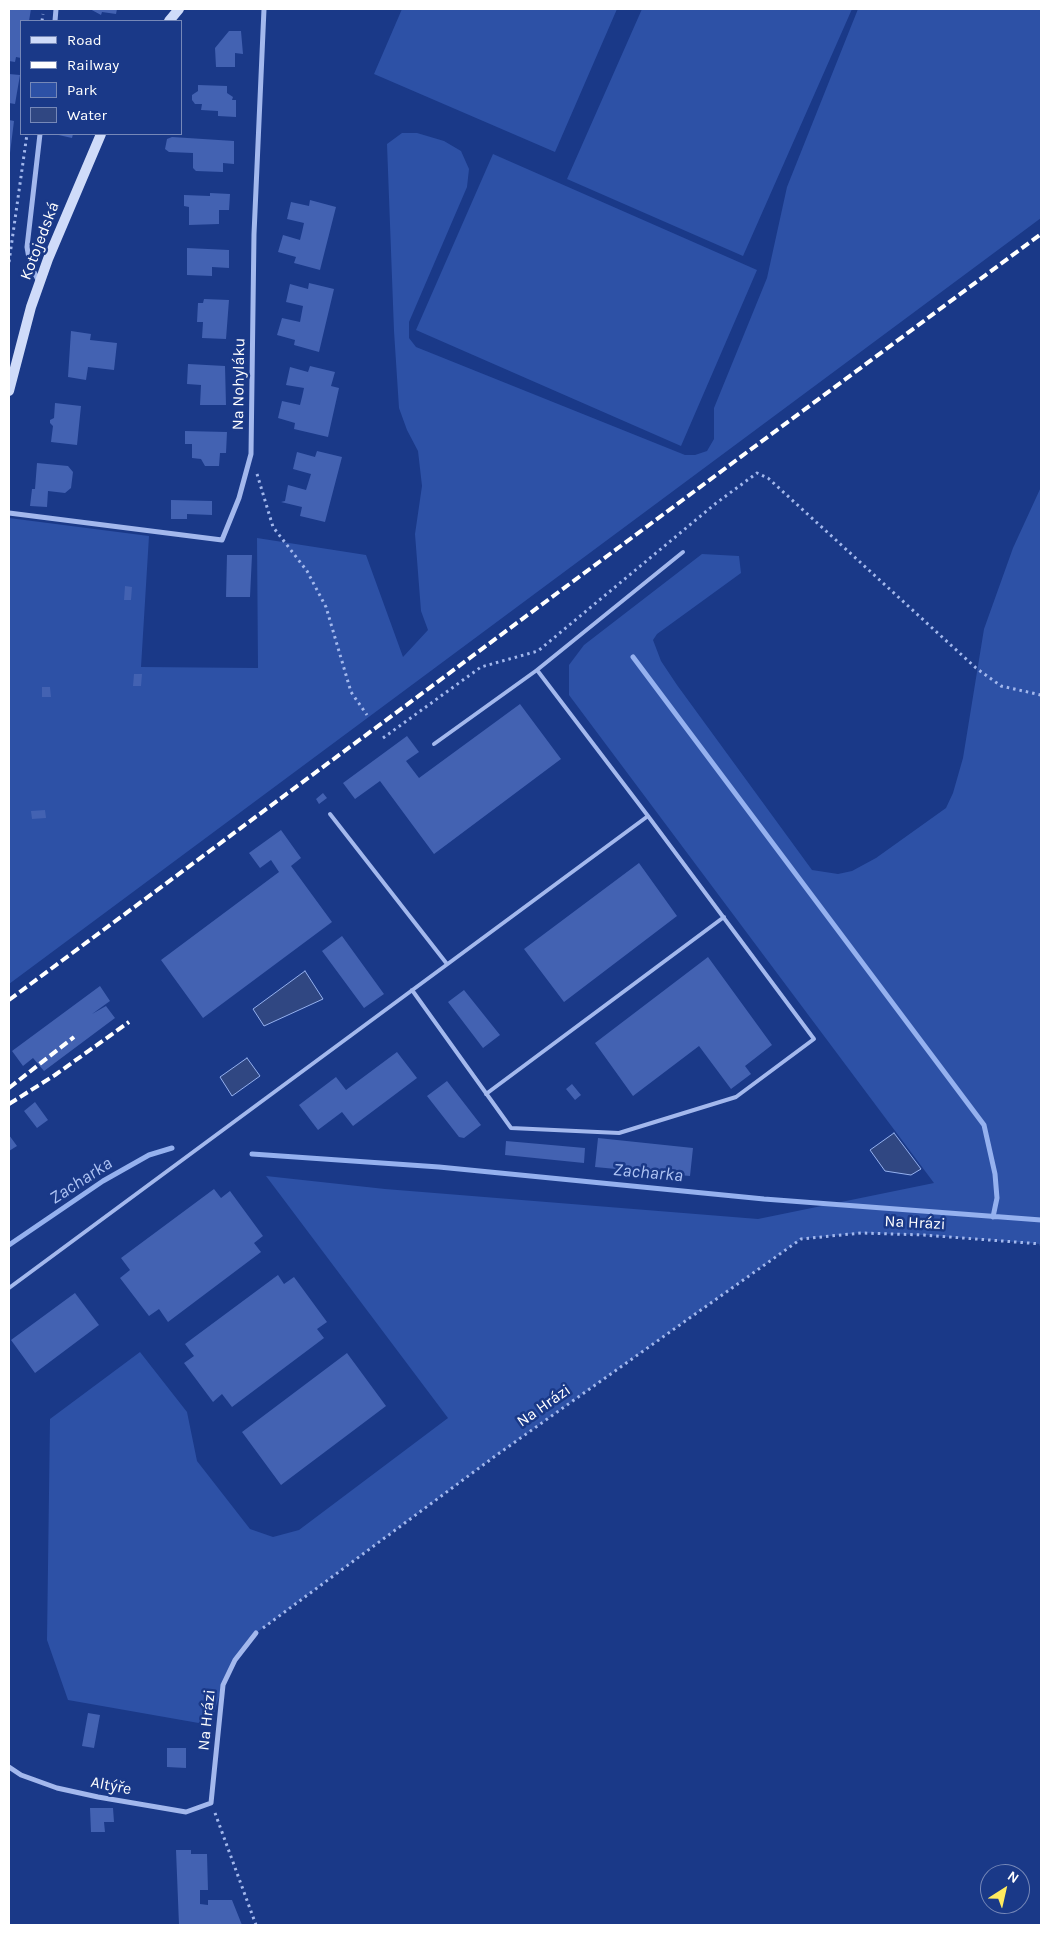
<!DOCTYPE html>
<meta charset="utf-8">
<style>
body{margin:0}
#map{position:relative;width:1050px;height:1934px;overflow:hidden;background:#1a3988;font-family:Karla,sans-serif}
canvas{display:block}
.frame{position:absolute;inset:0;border:10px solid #fff;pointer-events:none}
.legend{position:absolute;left:20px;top:20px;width:162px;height:115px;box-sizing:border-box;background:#1a3988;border:1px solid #7688b8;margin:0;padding:6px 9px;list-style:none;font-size:15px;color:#fff}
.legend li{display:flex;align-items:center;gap:10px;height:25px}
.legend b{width:25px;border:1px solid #7688b8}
.north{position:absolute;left:980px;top:1864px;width:50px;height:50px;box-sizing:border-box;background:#1a3988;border:1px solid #7688b8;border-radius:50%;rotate:35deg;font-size:14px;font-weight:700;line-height:20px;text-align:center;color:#fff}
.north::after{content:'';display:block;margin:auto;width:18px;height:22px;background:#ffea5e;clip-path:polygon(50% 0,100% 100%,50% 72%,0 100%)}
</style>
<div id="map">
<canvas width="1050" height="1934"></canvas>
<div class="frame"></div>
<ul class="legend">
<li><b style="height:6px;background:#cfdbf9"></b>Road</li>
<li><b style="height:6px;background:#fff"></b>Railway</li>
<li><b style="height:14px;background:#2d51a6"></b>Park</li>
<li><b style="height:14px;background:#304782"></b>Water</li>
</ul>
<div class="north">N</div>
</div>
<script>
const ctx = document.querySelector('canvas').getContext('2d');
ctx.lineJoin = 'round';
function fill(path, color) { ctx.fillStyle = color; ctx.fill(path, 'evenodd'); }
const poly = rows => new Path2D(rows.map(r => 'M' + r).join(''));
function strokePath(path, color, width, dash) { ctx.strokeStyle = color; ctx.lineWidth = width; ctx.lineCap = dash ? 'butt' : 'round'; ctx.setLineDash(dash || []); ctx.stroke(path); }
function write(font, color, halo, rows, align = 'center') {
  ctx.font = font + ' Karla,sans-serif'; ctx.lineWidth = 5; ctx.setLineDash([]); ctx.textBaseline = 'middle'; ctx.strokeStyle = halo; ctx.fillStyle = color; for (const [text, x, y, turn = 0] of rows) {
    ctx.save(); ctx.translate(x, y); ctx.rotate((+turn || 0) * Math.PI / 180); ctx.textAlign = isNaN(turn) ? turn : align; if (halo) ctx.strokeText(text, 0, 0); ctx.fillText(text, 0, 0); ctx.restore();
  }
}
fill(poly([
 [402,9,617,9,555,152,374,74],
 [642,9,852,9,743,256,567,179],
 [858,9,1041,9,1041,218,9,984,9,518,149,536,141,667,258,668,257,538,366,555,403,657,428,630,421,611,415,534,422,486,418,451,407,430,399,408,394,331,387,144,402,133,417,133,444,141,461,151,469,169,467,187,409,322,409,338,416,347,685,455,695,455,707,451,714,439,714,408,767,278,787,187],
 [493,154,757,270,681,446,416,330],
 [1041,487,1041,1244,924,1235,861,1233,801,1239,498,1454,256,1633,235,1660,223,1685,210,1725,68,1700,47,1640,50,1419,140,1352,187,1412,197,1461,250,1529,273,1537,299,1530,448,1418,266,1176,385,1189,758,1219,934,1183,569,695,569,665,584,645,702,554,739,556,741,573,657,634,653,640,661,661,677,685,812,870,838,874,852,871,876,858,946,808,953,793,963,758,984,629,1013,548]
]), '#2d51a6');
const water = poly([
 [305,971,323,999,264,1026,253,1009,305,971],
 [247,1058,260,1076,232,1096,220,1077,247,1058],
 [894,1133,921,1169,911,1175,885,1171,870,1150,894,1133]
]);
fill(water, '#304782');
strokePath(water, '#95b1ef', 1);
strokePath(poly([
 [633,657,984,1125,995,1174,997,1198,993,1217],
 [252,1154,439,1167,764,1199,1041,1220],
 [9,1245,103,1181,149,1155,172,1148]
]), '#95b1ef', 5);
fill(poly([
 [9,9,31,9,29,21,21,21,21,58,16,57,15,62,9,61],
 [90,9,117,9,116,14,102,12,101,15],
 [229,31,241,31,243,54,235,53,235,67,216,67,215,48],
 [9,74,20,75,15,104,9,103],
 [198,85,227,86,227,93,233,97,232,100,236,100,236,117,218,116,218,111,201,110,202,104,195,104,192,100,192,95,198,91],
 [9,120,14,121,10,153,9,153],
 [54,134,73,134,72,138],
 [172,137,234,141,234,164,223,163,223,172,196,171,193,168,193,153,169,152,165,149,167,139],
 [210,193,230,194,229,210,219,210,219,224,189,225,189,207,184,206,184,195,210,196],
 [310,200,336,207,320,270,294,263,296,257,278,252,283,235,300,240,302,232,304,223,287,219,291,202,309,206],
 [187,248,229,250,229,268,212,267,212,276,187,275],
 [309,283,334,289,319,352,294,345,295,340,277,335,282,318,300,322,303,306,286,302,290,284,308,289],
 [204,299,229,300,226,339,202,338,203,322,197,322,198,303,203,303],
 [71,331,91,334,90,340,117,343,114,370,88,367,86,380,68,377],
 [188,364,225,366,226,405,200,405,201,385,187,384],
 [310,366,335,372,331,386,339,388,328,437,294,429,295,423,278,418,282,401,300,405,302,397,304,388,286,385,290,367,308,372],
 [55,403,81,406,77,445,51,442,53,426,50,423,50,420,54,418],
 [185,431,227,432,226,453,220,453,219,466,205,466,201,459,192,458,192,444,185,444],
 [317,451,342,457,325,522,300,516,302,507,281,502,285,501,288,485,306,490,311,474,293,469,297,452,315,457],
 [37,463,68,466,73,472,71,488,65,493,48,491,47,507,30,506,32,489,35,489],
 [171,500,212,501,212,515,187,514,187,519,171,519],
 [227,555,252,555,250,597,226,597],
 [125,586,132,587,131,600,124,600],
 [134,674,142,674,141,686,133,686],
 [42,687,50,687,51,697,42,697],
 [520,704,561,759,434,854,380,781,355,799,343,783,407,736,419,752,406,761,419,778],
 [323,793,327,798,319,804,316,799],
 [45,810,46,818,32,819,31,811],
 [281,830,301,858,291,866,332,922,203,1018,161,960,279,872,271,860,260,868,249,853],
 [639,863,677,916,564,1002,524,949],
 [342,936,384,994,364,1008,322,951],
 [708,957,772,1045,745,1066,751,1074,731,1089,699,1046,633,1096,595,1043],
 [100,986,110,1001,92,1014,106,1006,115,1018,44,1071,33,1058,23,1066,12,1051],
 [464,990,500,1035,483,1048,448,1002],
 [397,1052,417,1078,353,1126,342,1112,318,1130,299,1105,336,1077,346,1090],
 [447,1081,481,1125,464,1138,459,1137,427,1096],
 [572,1084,581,1095,575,1100,566,1089],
 [35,1102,48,1120,37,1128,24,1111],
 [9,1135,17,1146,9,1151],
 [598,1138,693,1148,690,1176,595,1167],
 [506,1141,585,1148,584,1163,505,1155],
 [214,1189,221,1198,230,1191,263,1236,254,1243,261,1252,168,1322,159,1309,149,1316,120,1278,130,1270,121,1258],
 [278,1275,284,1284,294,1277,327,1322,317,1329,324,1338,232,1407,222,1394,213,1402,184,1363,194,1356,185,1344],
 [75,1293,99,1325,35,1373,11,1340],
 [347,1353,386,1406,281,1485,242,1432],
 [88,1713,100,1715,94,1748,82,1746],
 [167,1748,186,1748,186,1768,167,1767],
 [90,1808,113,1808,114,1822,104,1822,105,1832,91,1832],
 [176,1850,191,1850,191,1854,207,1854,208,1890,200,1890,200,1904,208,1905,208,1900,232,1900,242,1925,179,1925]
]), '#4362b2');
strokePath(poly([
 [42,21,43,14],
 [9,262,27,134],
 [257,474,273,527,307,571,326,607,351,692,367,715],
 [383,738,481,667,538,651,715,504,757,473,768,478,976,668,1001,686,1041,695],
 [263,1628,498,1454,801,1239,861,1233,924,1235,1041,1244],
 [215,1813,256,1925]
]), '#a3b8ed', 3, [2.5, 4]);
strokePath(poly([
 [434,744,537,670],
 [330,814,447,964],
 [648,816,537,670,683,552],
 [486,1094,724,917],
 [9,1288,648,816,814,1039,736,1097,619,1133,511,1128,412,990]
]), '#a3b8ed', 4);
strokePath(poly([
 [55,21,56,9],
 [39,282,30,264,27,247,40,134],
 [9,513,222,540,239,498,251,454,254,234,264,9],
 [9,1767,21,1775,57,1788,98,1797,186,1812,211,1803,223,1685,235,1660,256,1633]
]), '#a3b8ed', 5);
strokePath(poly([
 [169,21,179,9],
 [9,391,31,307,48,259,101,134]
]), '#cfdbf9', 10);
strokePath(poly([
 [9,1000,1041,234],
 [9,1088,74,1037],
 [9,1104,55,1075,129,1022]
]), '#fff', 4, [9, 4]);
write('16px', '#fff', '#1a3988', [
 ["Kotojedská",40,241,-69],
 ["Na Nohyláku",239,384,-89],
 ["Na Hrázi",915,1223,3],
 ["Na Hrázi",544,1406,-35],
 ["Na Hrázi",207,1720,-84],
 ["Altýře",111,1786,11]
]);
write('italic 18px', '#aec3f4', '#1a3988', [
 ["Zacharka",648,1173,5],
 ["Zacharka",81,1181,-33]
]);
</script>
